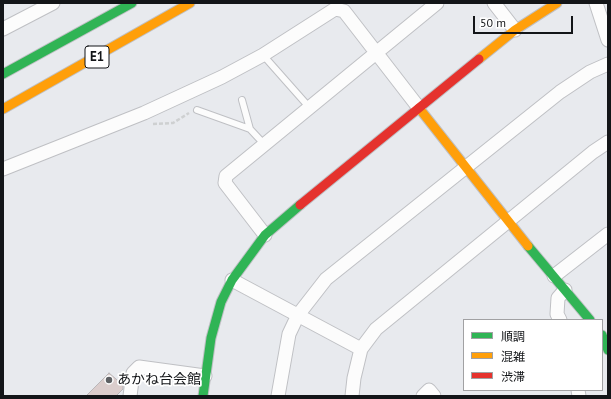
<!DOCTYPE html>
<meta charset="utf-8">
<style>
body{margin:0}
#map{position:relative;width:611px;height:399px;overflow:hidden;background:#e8eaee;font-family:"PT Sans","Noto Sans JP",sans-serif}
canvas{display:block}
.frame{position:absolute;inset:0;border:4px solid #131518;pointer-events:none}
.legend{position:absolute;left:463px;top:319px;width:140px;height:72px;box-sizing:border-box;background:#fff;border:1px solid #a1a1a3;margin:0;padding:5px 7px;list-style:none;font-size:12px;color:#131518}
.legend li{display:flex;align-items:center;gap:8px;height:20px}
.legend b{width:20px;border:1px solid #a1a1a3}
.scale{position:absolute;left:473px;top:16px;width:100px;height:18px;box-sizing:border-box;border:2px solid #131518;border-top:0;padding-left:5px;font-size:12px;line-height:14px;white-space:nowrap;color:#131518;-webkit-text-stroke:3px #fff;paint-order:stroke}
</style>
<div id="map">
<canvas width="611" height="399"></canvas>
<div class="frame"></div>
<ul class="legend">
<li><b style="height:5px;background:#30b455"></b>順調</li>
<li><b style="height:5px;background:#ff9f0a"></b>混雑</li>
<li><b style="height:5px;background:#e5322d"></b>渋滞</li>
</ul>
<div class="scale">50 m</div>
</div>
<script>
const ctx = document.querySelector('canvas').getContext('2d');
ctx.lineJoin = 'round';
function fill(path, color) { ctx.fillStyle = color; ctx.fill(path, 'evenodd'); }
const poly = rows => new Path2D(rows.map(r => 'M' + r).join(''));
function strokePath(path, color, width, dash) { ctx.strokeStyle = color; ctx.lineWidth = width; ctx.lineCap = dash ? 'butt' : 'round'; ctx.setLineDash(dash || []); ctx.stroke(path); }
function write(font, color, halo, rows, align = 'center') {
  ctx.font = font + ' "PT Sans","Noto Sans JP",sans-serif'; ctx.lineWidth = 3.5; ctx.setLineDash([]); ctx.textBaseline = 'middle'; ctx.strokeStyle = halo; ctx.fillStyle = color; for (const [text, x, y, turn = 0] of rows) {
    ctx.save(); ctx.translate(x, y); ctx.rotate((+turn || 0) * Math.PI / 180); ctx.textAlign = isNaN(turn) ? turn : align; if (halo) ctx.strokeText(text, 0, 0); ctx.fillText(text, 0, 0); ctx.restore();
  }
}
const building = poly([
 [109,373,123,385,123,389,116,396,86,396,109,373]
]);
fill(building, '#dbcdcc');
strokePath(building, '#b9b7b9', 1);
const lane = poly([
 [263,55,309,107],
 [242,100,250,129],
 [197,110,250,129,264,144]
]);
const street = poly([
 [494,3,515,30],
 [596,3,608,40],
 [3,29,53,3],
 [3,169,144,113,222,77,263,55,335,9,344,11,419,108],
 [265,235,225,183,226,176,437,3],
 [554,276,608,234],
 [232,280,361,349],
 [560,320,557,314,558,298,565,290],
 [578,390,579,396],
 [130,396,133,373,139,367,205,376],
 [278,396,289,334,298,315,326,279,560,92,590,72,608,64],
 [352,396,354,378,361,349,376,329,593,152,608,142],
 [423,396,429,390,434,396]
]);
const fast = poly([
 [3,74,132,3],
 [528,246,590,320],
 [602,335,608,350],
 [203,396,211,338,221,302,232,280,265,235,300,205]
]);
const slow = poly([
 [479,59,515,30,557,3],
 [419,108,528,246],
 [3,109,190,3]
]);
const jam = poly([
 [300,205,479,59]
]);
strokePath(lane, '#bfc0c4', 8);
strokePath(street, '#bfc0c4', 15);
strokePath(fast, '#bfc0c4', 11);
strokePath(slow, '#bfc0c4', 11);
strokePath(jam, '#bfc0c4', 11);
strokePath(poly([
 [153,124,173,123,189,113]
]), '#ced0d1', 2.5, [4, 2]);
strokePath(lane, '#fcfcfc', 6);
strokePath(street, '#fcfcfc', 13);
strokePath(fast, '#30b455', 9);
strokePath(slow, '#ff9f0a', 9);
strokePath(jam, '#e5322d', 9);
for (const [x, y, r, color] of [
 [109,380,4,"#5e6063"]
]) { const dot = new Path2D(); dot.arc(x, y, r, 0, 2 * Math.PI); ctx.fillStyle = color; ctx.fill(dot); strokePath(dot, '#fff', 1.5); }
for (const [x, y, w] of [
 [97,57,24]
]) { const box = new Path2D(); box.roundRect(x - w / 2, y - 11, w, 22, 3); ctx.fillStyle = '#fff'; ctx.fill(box); strokePath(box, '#131518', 1); }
write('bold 13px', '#131518', null, [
 ["E1",97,57]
]);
write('14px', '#131518', '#fff', [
 ["あかね台会館",117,380]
], 'left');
</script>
